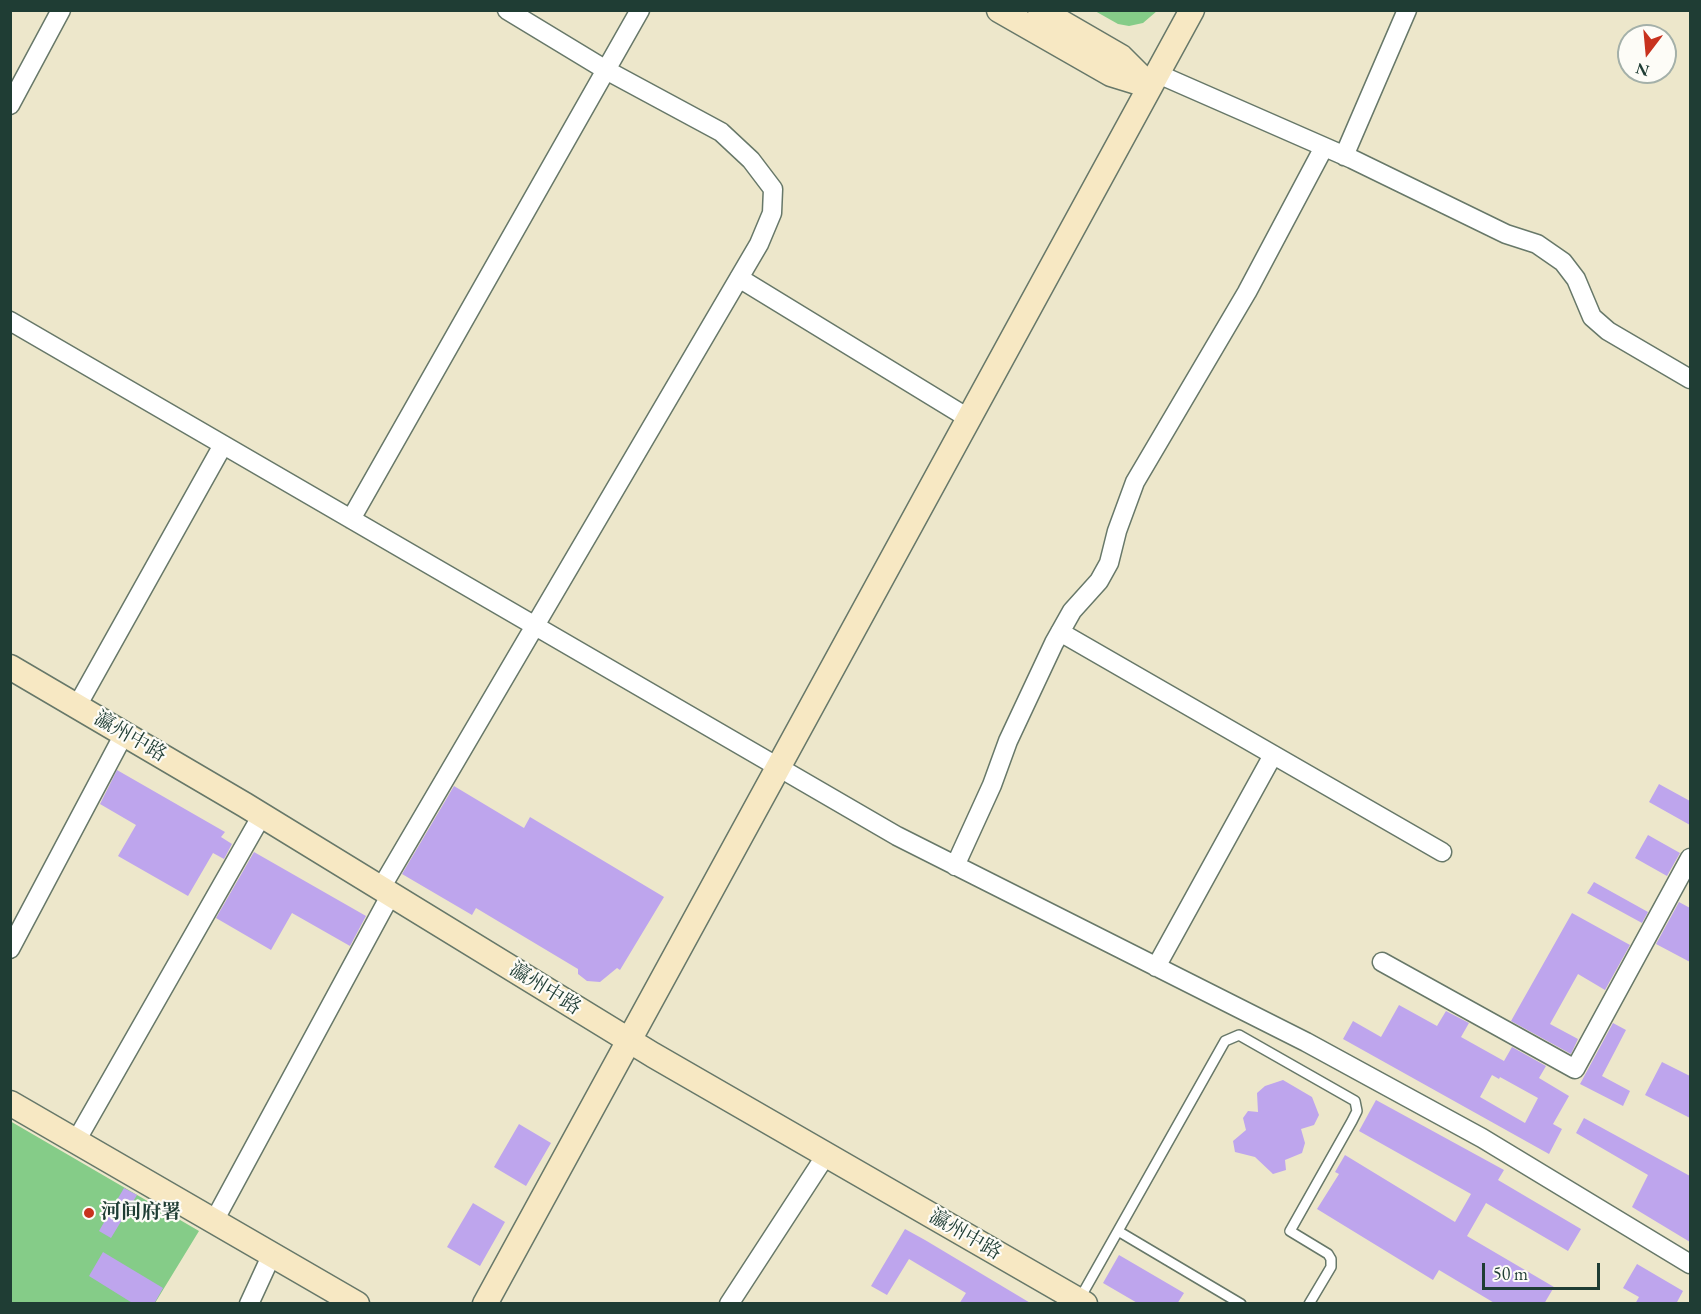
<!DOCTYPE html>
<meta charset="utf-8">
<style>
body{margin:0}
#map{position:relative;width:1701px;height:1314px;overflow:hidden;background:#ede7cb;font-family:"EB Garamond",serif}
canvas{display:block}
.frame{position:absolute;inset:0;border:12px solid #1f3d34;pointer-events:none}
.north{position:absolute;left:1617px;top:24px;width:60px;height:60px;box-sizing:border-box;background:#fdfcf7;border:2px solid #a4b0a9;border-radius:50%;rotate:196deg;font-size:16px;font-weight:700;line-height:24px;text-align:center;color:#1f3d34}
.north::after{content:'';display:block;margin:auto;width:21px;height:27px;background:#c8321e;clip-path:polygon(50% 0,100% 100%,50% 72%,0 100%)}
.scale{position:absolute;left:1482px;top:1263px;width:118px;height:27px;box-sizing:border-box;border:3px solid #1f3d34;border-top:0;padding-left:8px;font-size:18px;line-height:21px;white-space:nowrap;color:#1f3d34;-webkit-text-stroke:4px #fdfcf7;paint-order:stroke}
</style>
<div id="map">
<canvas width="1701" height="1314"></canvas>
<div class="frame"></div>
<div class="north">N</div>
<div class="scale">50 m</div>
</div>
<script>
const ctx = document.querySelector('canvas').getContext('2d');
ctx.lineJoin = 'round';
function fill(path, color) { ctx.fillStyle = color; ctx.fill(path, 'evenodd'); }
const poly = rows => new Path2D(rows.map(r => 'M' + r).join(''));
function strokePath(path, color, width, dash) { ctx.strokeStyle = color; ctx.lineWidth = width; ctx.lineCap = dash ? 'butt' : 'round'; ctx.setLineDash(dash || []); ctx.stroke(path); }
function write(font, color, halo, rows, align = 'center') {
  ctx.font = font + ' "EB Garamond","Noto Serif SC",serif'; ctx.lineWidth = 4.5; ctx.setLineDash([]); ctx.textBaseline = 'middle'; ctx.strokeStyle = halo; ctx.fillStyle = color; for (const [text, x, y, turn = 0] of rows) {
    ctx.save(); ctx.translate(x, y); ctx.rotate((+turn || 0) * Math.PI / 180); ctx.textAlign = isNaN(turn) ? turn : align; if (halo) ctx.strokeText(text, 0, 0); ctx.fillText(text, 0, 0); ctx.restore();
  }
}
fill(poly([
 [1095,11,1157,11,1143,23,1129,26,1118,24],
 [10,1121,199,1231,155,1303,11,1303]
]), '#85cc88');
fill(poly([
 [117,770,225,832,221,837,232,844,224,859,213,853,188,896,118,856,136,825,100,804],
 [1659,784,1690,801,1690,825,1649,802],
 [454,786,524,828,530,817,664,897,620,970,617,968,600,982,587,981,578,974,578,969,476,908,472,915,402,874],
 [1648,835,1680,853,1667,876,1635,858],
 [254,852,366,916,350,946,292,913,271,950,216,918],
 [1594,882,1648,912,1642,923,1587,893],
 [1679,902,1690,908,1690,962,1656,944],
 [1572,913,1630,945,1605,990,1578,974,1550,1024,1578,1039,1571,1054,1511,1021],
 [1399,1005,1437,1026,1446,1011,1469,1023,1461,1037,1504,1061,1512,1047,1546,1066,1539,1078,1569,1096,1553,1124,1562,1129,1549,1154,1343,1039,1353,1021,1381,1037],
 [1492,1075,1499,1079,1500,1077,1538,1098,1525,1123,1480,1097],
 [1613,1023,1626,1030,1602,1076,1630,1091,1623,1106,1580,1084],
 [1662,1062,1690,1076,1690,1118,1645,1095],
 [1283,1080,1312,1097,1319,1115,1314,1125,1301,1129,1305,1143,1302,1153,1285,1160,1286,1170,1273,1174,1255,1157,1235,1152,1233,1141,1246,1130,1243,1118,1248,1111,1258,1112,1257,1093,1265,1086],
 [1376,1100,1504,1170,1498,1180,1581,1229,1568,1251,1486,1203,1467,1236,1554,1287,1544,1304,1496,1304,1439,1270,1433,1280,1317,1209,1339,1174,1335,1172,1345,1155,1455,1222,1471,1194,1359,1131],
 [1584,1118,1690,1176,1690,1242,1632,1207,1648,1175,1576,1133],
 [519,1124,551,1143,526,1186,494,1167],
 [124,1188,137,1195,111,1238,99,1231],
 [473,1203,505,1222,480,1266,447,1247],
 [905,1229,925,1240,1032,1304,959,1304,966,1293,909,1259,887,1295,871,1286],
 [103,1252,163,1288,154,1304,134,1304,89,1276],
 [1119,1255,1184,1293,1177,1304,1139,1304,1103,1283],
 [1637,1264,1683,1291,1676,1304,1635,1304,1639,1297,1623,1288]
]), '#bea5ed');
const lane = poly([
 [1118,1231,1241,1304],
 [1079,1300,1225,1041,1239,1035,1355,1101,1357,1111,1352,1121,1290,1231,1328,1254,1331,1259,1331,1267,1309,1304]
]);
const street = poly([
 [1158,74,1352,159,1506,234,1537,244,1563,262,1576,279,1592,317,1608,331,1690,379],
 [10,105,61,10],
 [1344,156,1407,10],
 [739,278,968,418],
 [10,321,897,836,1306,1042,1482,1138,1690,1264],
 [351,519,640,10],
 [1060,632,1442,852],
 [77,706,223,445],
 [955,866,992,785,1008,741,1054,643,1072,611,1099,581,1109,563,1117,531,1135,482,1247,292,1323,149],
 [381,888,759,244,772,213,773,189,751,160,721,132,606,70,507,10],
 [10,949,124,734],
 [1382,962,1575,1069,1690,858],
 [1156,967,1273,755],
 [76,1141,262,815],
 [214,1221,391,894],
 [249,1304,272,1254],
 [729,1304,826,1155]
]);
const secondary = poly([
 [999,10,1111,74,1150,86],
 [1040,10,1121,57,1147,83],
 [10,667,245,805,653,1055,1085,1304],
 [10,1103,357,1304],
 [485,1304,1192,10]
]);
strokePath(lane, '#677869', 12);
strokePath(street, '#677869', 21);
strokePath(secondary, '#677869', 27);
strokePath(lane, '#fff', 9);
strokePath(street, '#fff', 18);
strokePath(secondary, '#f7e8c3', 24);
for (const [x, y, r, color] of [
 [89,1213,6,"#c8321e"]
]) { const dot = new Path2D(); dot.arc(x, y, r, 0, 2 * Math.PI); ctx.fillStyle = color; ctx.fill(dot); strokePath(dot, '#fdfcf7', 2); }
write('20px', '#1f3d34', '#fdfcf7', [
 ["瀛州中路",130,737,30],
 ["瀛州中路",545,989,32],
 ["瀛州中路",965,1235,30]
]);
write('bold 20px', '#1f3d34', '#fdfcf7', [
 ["河间府署",101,1213]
], 'left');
</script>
